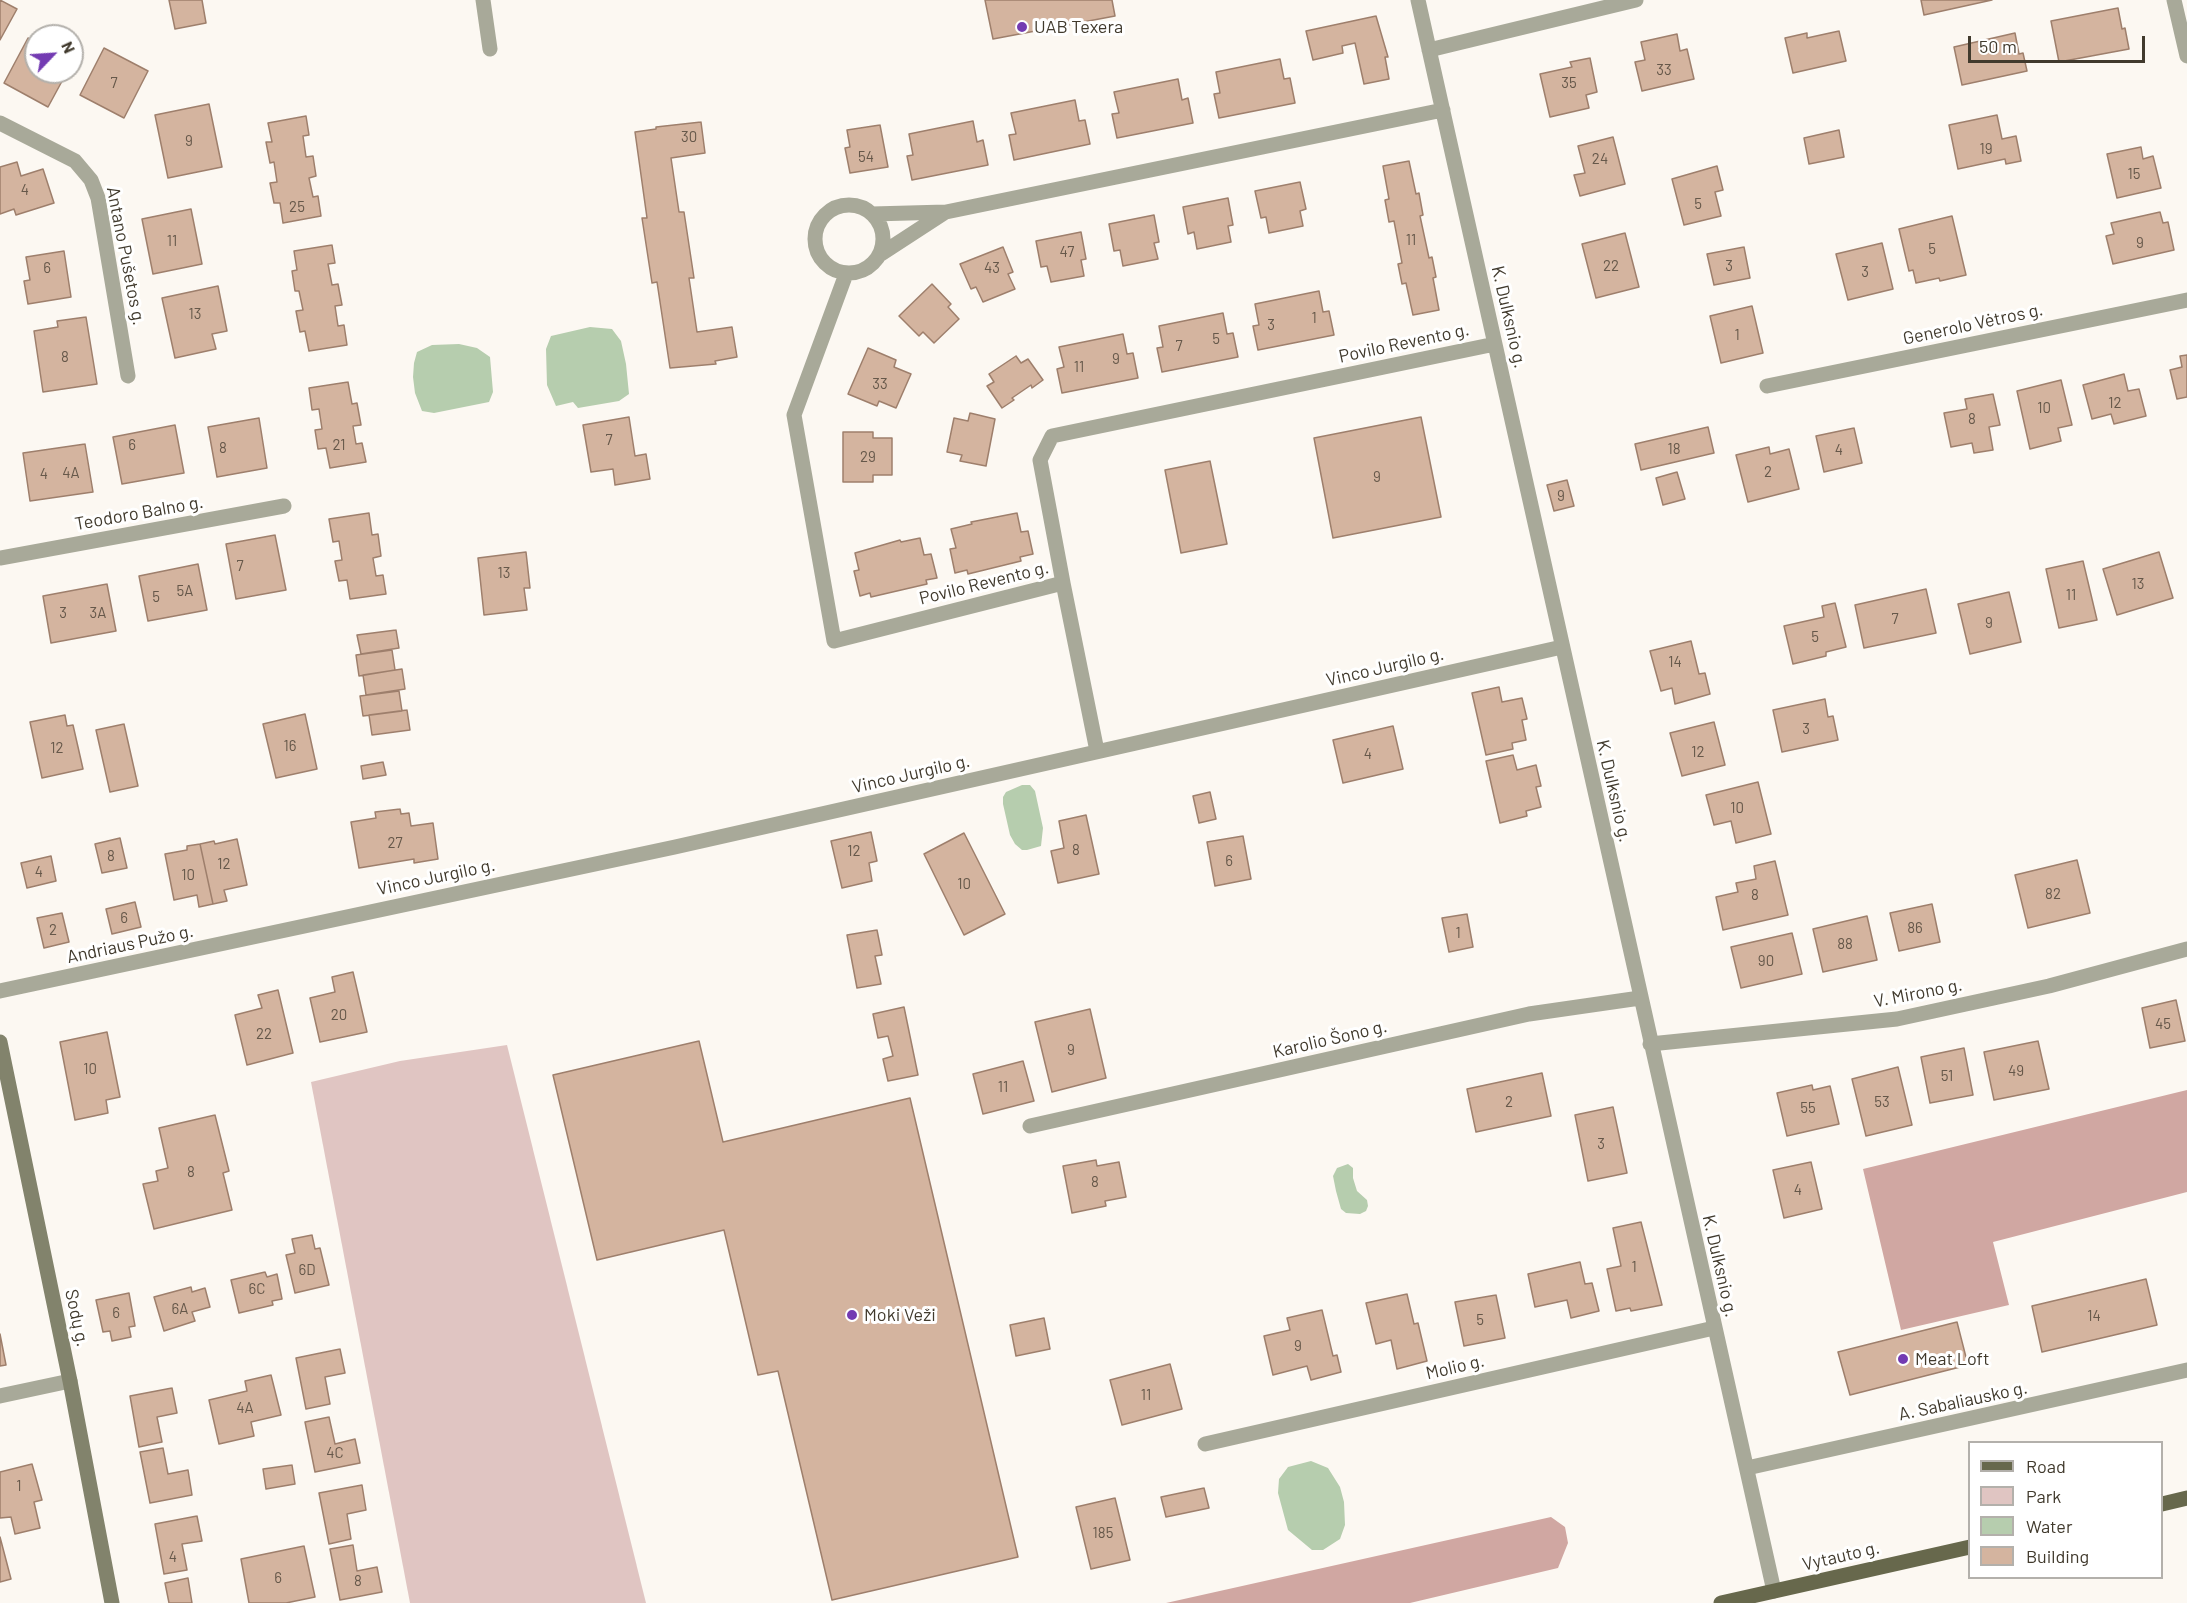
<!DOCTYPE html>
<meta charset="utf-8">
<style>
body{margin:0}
#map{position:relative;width:2187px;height:1603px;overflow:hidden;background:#fcf8f2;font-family:Barlow,sans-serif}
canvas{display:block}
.legend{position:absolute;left:1968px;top:1441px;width:195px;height:138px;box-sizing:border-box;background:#fff;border:2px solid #b3b0ab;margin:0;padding:8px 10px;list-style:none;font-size:18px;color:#413a2d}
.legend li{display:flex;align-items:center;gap:12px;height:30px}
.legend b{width:30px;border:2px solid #b3b0ab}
.north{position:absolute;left:24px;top:24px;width:60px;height:60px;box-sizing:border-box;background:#fff;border:2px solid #b3b0ab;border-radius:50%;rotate:65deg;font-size:16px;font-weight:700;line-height:24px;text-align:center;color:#413a2d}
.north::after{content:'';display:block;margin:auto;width:21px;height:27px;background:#733bb2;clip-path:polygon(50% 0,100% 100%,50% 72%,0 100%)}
.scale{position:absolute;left:1968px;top:36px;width:177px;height:27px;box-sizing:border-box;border:3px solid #413a2d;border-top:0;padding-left:8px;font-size:18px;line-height:21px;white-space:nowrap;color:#413a2d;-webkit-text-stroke:4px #fff;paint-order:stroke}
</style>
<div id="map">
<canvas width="2187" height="1603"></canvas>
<ul class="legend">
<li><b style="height:8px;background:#67684c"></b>Road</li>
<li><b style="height:16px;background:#e0c5c2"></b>Park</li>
<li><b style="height:16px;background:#b6cdae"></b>Water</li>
<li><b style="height:16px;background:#d4b49f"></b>Building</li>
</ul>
<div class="north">N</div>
<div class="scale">50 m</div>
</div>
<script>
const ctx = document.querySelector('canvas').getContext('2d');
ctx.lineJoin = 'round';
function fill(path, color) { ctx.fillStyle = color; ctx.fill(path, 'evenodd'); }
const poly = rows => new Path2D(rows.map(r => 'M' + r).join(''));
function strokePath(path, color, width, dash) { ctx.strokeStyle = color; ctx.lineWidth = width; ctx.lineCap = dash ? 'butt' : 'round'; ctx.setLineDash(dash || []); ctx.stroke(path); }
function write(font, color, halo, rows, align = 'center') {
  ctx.font = font + ' Barlow,sans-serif'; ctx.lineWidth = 6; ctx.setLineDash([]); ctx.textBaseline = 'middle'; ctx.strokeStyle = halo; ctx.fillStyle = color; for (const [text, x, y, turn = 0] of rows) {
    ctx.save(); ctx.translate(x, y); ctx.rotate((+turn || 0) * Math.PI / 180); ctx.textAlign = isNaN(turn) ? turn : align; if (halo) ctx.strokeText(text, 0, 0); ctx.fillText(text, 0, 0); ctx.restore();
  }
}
fill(poly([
 [507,1045,646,1603,410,1603,311,1082,400,1061]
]), '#e0c5c2');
fill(poly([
 [2187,1090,2187,1192,1993,1242,2009,1305,1901,1330,1863,1169],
 [1551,1517,1565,1527,1568,1543,1558,1568,1410,1603,1166,1603]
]), '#d0a7a2');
fill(poly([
 [590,327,612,329,621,341,626,364,629,394,619,401,578,408,573,402,556,406,547,385,546,349,551,336],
 [459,344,477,348,490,357,493,392,489,402,434,413,422,411,415,393,413,377,414,363,417,352,432,345],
 [1022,785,1030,785,1035,791,1043,828,1041,846,1027,850,1022,850,1015,844,1010,835,1003,804,1003,797,1006,792],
 [1348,1164,1353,1168,1353,1178,1357,1191,1367,1200,1368,1206,1366,1211,1360,1214,1346,1213,1341,1209,1336,1191,1333,1176,1337,1168],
 [1311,1461,1328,1468,1340,1487,1344,1502,1345,1525,1340,1539,1323,1550,1312,1550,1288,1530,1278,1493,1279,1479,1288,1467]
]), '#b6cdae');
const building = poly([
 [0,0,17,9,0,40,0,0],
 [169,0,202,0,206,23,175,29,169,0],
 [985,0,1112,0,1115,16,993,39,985,0],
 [1921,0,1992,0,1924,15,1921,0],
 [2118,8,2122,29,2125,28,2129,49,2059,62,2051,21,2118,8],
 [1376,16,1388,57,1385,57,1389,79,1364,84,1355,43,1342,46,1343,53,1313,60,1306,31,1376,16],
 [1839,31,1846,61,1793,73,1785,38,1807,33,1807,38,1839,31],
 [2015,33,2019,54,2023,53,2027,71,1962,85,1954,47,2015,33],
 [1677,34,1680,51,1687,49,1694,79,1642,91,1635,62,1645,60,1641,42,1677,34],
 [28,38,36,42,36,72,67,72,48,107,4,83,28,38],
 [104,48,148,71,124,118,80,95,104,48],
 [1590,58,1597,92,1586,95,1589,108,1550,117,1540,74,1572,67,1570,62,1590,58],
 [1280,59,1284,79,1290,78,1295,103,1219,118,1214,94,1220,93,1216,72,1280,59],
 [1178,79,1182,100,1188,98,1193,123,1117,138,1112,114,1119,113,1114,92,1178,79],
 [1075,100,1079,121,1085,120,1090,144,1014,160,1009,135,1016,134,1011,113,1075,100],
 [209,104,222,167,168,178,155,115,209,104],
 [1997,115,2002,139,2016,136,2021,161,2006,164,2005,159,1958,169,1949,125,1997,115],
 [306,116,309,135,303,136,306,157,313,156,316,176,309,178,313,197,318,196,321,216,283,223,280,203,274,203,270,183,277,182,274,162,270,163,266,142,272,142,268,123,306,116],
 [973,121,977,142,983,140,988,165,912,180,907,156,913,155,909,134,973,121],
 [701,122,705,153,671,158,679,212,684,212,694,278,689,278,697,332,732,327,737,357,715,361,716,364,670,368,657,282,652,283,642,218,647,218,635,132,656,129,656,127,701,122],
 [880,125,888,167,850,173,845,148,850,147,847,130,880,125],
 [1839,130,1844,157,1809,164,1804,138,1839,130],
 [1613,137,1625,184,1580,196,1574,175,1585,173,1578,146,1613,137],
 [2141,147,2143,159,2153,156,2161,188,2117,198,2107,154,2141,147],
 [1409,161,1416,194,1419,193,1423,215,1420,216,1429,258,1432,257,1436,277,1433,278,1439,310,1413,315,1406,283,1402,284,1398,264,1402,263,1394,221,1389,222,1385,200,1389,199,1383,166,1409,161],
 [17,162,21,176,43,169,54,203,16,215,14,209,0,214,0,167,17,162],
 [1717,166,1723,190,1715,192,1721,216,1684,225,1672,179,1717,166],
 [1300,182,1306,209,1300,211,1303,226,1269,233,1266,217,1261,218,1255,191,1300,182],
 [1228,198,1233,225,1228,226,1231,242,1197,249,1194,232,1188,234,1183,207,1228,198],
 [191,209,202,264,153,274,142,219,191,209],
 [2160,212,2163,223,2168,222,2174,250,2113,264,2106,236,2114,234,2111,223,2160,212],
 [1154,215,1159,242,1154,243,1158,259,1123,266,1120,250,1114,251,1109,224,1154,215],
 [1952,216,1966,275,1940,281,1939,278,1916,283,1913,270,1909,271,1899,229,1952,216],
 [1081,232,1086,259,1081,260,1084,276,1051,282,1047,266,1041,267,1036,241,1081,232],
 [1625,233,1639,287,1596,298,1582,244,1625,233],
 [1882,243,1893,289,1848,300,1836,254,1882,243],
 [332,245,335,263,328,264,332,285,338,284,342,305,335,306,338,326,344,325,347,345,309,351,305,331,300,332,296,311,303,310,299,291,295,291,292,271,297,270,294,251,332,245],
 [1003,247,1013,272,1008,274,1015,289,983,302,976,287,971,289,960,264,1003,247],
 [1744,247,1750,278,1714,285,1707,254,1744,247],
 [64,251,71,297,28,304,24,281,30,280,26,257,64,251],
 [932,284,951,304,948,307,959,319,934,343,923,332,919,336,899,316,932,284],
 [218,286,227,331,212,334,216,349,175,358,162,298,218,286],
 [1319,291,1323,312,1329,311,1334,335,1258,350,1253,326,1259,325,1255,304,1319,291],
 [1752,306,1763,353,1721,363,1710,316,1752,306],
 [1223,313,1227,334,1233,333,1238,357,1162,372,1157,348,1163,347,1159,326,1223,313],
 [86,317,97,384,43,392,34,331,58,327,57,321,86,317],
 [1123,334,1127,354,1133,353,1138,378,1062,393,1057,369,1064,367,1059,347,1123,334],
 [868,348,896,360,894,367,911,374,896,408,879,401,877,406,848,394,868,348],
 [2187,355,2187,397,2177,399,2170,370,2182,367,2180,356,2187,355],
 [1016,356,1021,363,1028,359,1043,380,1032,388,1031,385,1012,398,1014,400,1002,408,987,386,994,382,989,374,1016,356],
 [2124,374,2128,391,2139,389,2146,416,2114,424,2111,414,2092,419,2083,385,2124,374],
 [2061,380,2072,425,2058,428,2061,441,2030,449,2017,391,2061,380],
 [348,382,352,404,357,403,361,425,353,426,356,444,362,443,366,462,330,468,326,448,318,449,315,430,322,429,319,409,312,410,309,388,348,382],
 [1993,394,2000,425,1989,427,1993,450,1974,453,1972,443,1951,447,1944,413,1967,409,1965,399,1993,394],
 [970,413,995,419,986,466,960,461,962,455,947,452,954,418,968,421,970,413],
 [629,417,635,456,646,454,650,479,615,485,613,469,591,472,583,425,629,417],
 [1421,417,1441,517,1333,538,1314,438,1421,417],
 [259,418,267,468,217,477,208,427,259,418],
 [175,425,184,473,122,484,113,437,175,425],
 [1708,427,1714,453,1641,470,1635,444,1708,427],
 [1854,428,1862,463,1824,472,1816,436,1854,428],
 [843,432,873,432,873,438,892,438,892,475,873,475,873,482,843,482,843,432],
 [85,444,93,492,30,501,23,453,85,444],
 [1769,447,1770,454,1789,449,1799,489,1748,502,1736,455,1769,447],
 [1210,461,1227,544,1181,553,1165,470,1210,461],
 [1677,472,1685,499,1663,505,1656,478,1677,472],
 [1567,480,1574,506,1554,511,1547,485,1567,480],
 [369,513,372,535,378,534,381,556,373,558,376,576,383,575,386,594,350,599,347,580,339,581,335,561,342,560,339,541,333,542,329,519,369,513],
 [1017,513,1021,532,1028,531,1033,554,1020,557,1021,561,968,574,967,570,955,573,950,549,956,548,951,529,972,524,971,522,1017,513],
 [275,535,286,590,236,599,226,544,275,535],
 [920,538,924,555,931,554,937,578,926,580,927,584,871,597,870,593,860,596,854,571,859,570,855,553,900,540,901,542,920,538],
 [526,552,530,588,524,588,527,610,484,615,478,558,526,552],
 [2159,552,2173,598,2117,615,2103,569,2159,552],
 [2083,561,2097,620,2059,628,2046,569,2083,561],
 [198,564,207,610,148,621,139,576,198,564],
 [107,584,116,631,51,643,43,596,107,584],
 [1926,589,1936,633,1864,648,1855,605,1926,589],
 [2009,592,2021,642,1970,654,1958,604,2009,592],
 [1835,603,1846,647,1826,652,1826,656,1793,664,1784,626,1824,617,1822,606,1835,603],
 [396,630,399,648,361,654,357,635,396,630],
 [1691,641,1699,674,1705,673,1710,694,1675,704,1672,688,1661,691,1650,651,1691,641],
 [392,650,395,670,359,676,356,655,392,650],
 [402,669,405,689,366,695,363,675,402,669],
 [1499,687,1502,702,1522,698,1527,719,1522,720,1526,740,1512,743,1513,749,1486,755,1472,693,1499,687],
 [399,691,402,711,363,716,360,696,399,691],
 [1825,699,1828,717,1833,716,1838,740,1782,752,1773,710,1825,699],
 [407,710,410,730,372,735,369,715,407,710],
 [305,714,317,769,276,778,263,724,305,714],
 [65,715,67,726,73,725,83,769,42,778,30,722,65,715],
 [1714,722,1725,765,1682,776,1670,733,1714,722],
 [124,724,138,786,110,792,96,730,124,724],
 [1393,726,1403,769,1343,783,1333,740,1393,726],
 [1513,755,1517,770,1536,765,1541,786,1536,787,1541,807,1526,811,1527,816,1500,823,1486,761,1513,755],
 [383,762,386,775,363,779,361,766,383,762],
 [1758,782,1771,834,1736,843,1731,821,1714,825,1706,795,1758,782],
 [1210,792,1216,819,1199,823,1193,796,1210,792],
 [400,809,401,814,409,813,411,826,433,823,438,859,414,863,414,859,359,868,351,822,376,818,375,812,400,809],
 [1086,815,1099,874,1058,883,1051,851,1064,848,1059,821,1086,815],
 [871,832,877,861,869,863,872,881,842,888,831,841,871,832],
 [964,833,1005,914,964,935,924,854,964,833],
 [1243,836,1251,879,1215,886,1207,842,1243,836],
 [120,838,127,868,102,873,95,844,120,838],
 [237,839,247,885,224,890,227,901,213,904,200,844,214,841,215,844,237,839],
 [200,844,213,904,199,907,197,895,174,900,165,854,187,850,187,846,200,844],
 [51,856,56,881,27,888,21,863,51,856],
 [2077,860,2090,913,2028,928,2015,875,2077,860],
 [1775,861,1788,915,1723,930,1716,897,1738,892,1736,883,1756,879,1754,866,1775,861],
 [135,902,141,927,112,934,106,909,135,902],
 [1932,904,1940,942,1899,951,1890,913,1932,904],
 [62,913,69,942,44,948,37,918,62,913],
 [1467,914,1473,947,1449,952,1442,918,1467,914],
 [1867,916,1877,960,1823,972,1813,929,1867,916],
 [877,930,882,955,875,956,881,984,857,988,847,935,877,930],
 [1792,933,1802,974,1741,988,1731,947,1792,933],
 [353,972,367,1032,320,1042,310,998,335,992,332,977,353,972],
 [278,990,293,1053,247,1065,235,1015,262,1008,258,995,278,990],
 [2176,1000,2185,1041,2150,1048,2142,1008,2176,1000],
 [904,1007,918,1075,888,1081,883,1059,893,1056,888,1036,878,1038,873,1014,904,1007],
 [1090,1009,1106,1078,1052,1092,1035,1022,1090,1009],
 [107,1032,120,1097,106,1100,108,1113,75,1120,60,1042,107,1032],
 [699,1041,723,1142,910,1098,1018,1557,832,1600,778,1371,758,1375,724,1230,597,1260,553,1075,699,1041],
 [2038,1041,2049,1089,1994,1100,1984,1052,2038,1041],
 [1964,1048,1973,1095,1930,1103,1921,1057,1964,1048],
 [1023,1061,1034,1101,983,1114,973,1074,1023,1061],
 [1898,1067,1912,1125,1866,1136,1852,1079,1898,1067],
 [1542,1073,1551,1116,1476,1132,1467,1089,1542,1073],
 [1812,1085,1813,1090,1830,1086,1839,1124,1787,1136,1777,1093,1812,1085],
 [1613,1107,1627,1173,1588,1181,1575,1115,1613,1107],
 [215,1115,229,1171,223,1173,232,1210,154,1229,143,1184,158,1181,156,1171,168,1168,159,1128,215,1115],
 [1096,1160,1097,1166,1119,1162,1126,1197,1105,1201,1106,1206,1072,1213,1063,1166,1096,1160],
 [1811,1162,1822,1209,1784,1218,1773,1170,1811,1162],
 [1641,1222,1662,1305,1631,1311,1630,1308,1616,1311,1607,1269,1621,1266,1613,1228,1641,1222],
 [312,1235,315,1249,320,1248,329,1285,295,1293,286,1255,295,1253,292,1239,312,1235],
 [1580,1262,1585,1284,1592,1283,1599,1311,1571,1318,1567,1300,1535,1307,1528,1274,1580,1262],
 [265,1272,267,1277,277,1274,282,1299,272,1301,273,1305,239,1313,231,1280,265,1272],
 [2146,1279,2157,1325,2042,1352,2032,1306,2146,1279],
 [191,1287,192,1292,205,1288,210,1307,192,1312,195,1321,164,1331,154,1297,191,1287],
 [129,1293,135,1326,129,1327,131,1337,112,1341,110,1331,103,1332,96,1300,129,1293],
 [1407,1294,1414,1324,1418,1323,1427,1361,1397,1369,1391,1340,1376,1344,1366,1303,1407,1294],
 [1496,1295,1505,1338,1464,1346,1455,1302,1496,1295],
 [1322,1310,1333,1356,1337,1355,1341,1372,1311,1380,1307,1366,1273,1375,1264,1336,1290,1330,1287,1318,1322,1310],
 [1044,1318,1050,1349,1016,1356,1010,1325,1044,1318],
 [1957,1322,1968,1365,1850,1395,1838,1352,1957,1322],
 [0,1334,6,1365,0,1366,0,1334],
 [340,1349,345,1373,325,1377,330,1404,306,1409,296,1358,340,1349],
 [1170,1364,1182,1409,1122,1425,1110,1380,1170,1364],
 [271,1375,281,1415,251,1422,254,1436,219,1444,209,1400,247,1391,245,1381,271,1375],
 [172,1388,177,1413,157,1417,162,1442,139,1447,130,1396,172,1388],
 [329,1417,335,1444,355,1439,360,1463,315,1472,305,1422,329,1417],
 [163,1448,168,1474,188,1470,192,1495,150,1503,140,1452,163,1448],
 [32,1464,42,1500,34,1502,40,1528,15,1534,11,1517,0,1518,0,1472,32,1464],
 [292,1465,295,1484,266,1489,263,1469,292,1465],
 [362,1485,366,1510,347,1514,351,1539,329,1544,319,1493,362,1485],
 [1204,1488,1209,1508,1166,1517,1161,1497,1204,1488],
 [1115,1498,1130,1560,1091,1569,1076,1507,1115,1498],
 [197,1516,202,1541,182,1544,187,1570,164,1574,155,1524,197,1516],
 [0,1537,11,1579,0,1582,0,1537],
 [353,1545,357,1571,377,1567,382,1592,340,1600,330,1549,353,1545],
 [304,1546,315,1597,286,1603,249,1603,241,1559,304,1546],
 [188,1578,192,1603,169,1603,165,1583,188,1578]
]);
fill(building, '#d4b49f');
strokePath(building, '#9e7f6c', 1.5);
strokePath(poly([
 [483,0,490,49],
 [1418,0,1774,1591],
 [2174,0,2187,56],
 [1429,50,1636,0],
 [0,123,75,161,91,180,98,198,128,376],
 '815 239a34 34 0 1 1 68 0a34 34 0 1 1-68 0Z',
 [872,214,946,212,1443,110],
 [881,254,944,213],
 [846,274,794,415,834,641,1063,583,1040,460,1052,436,1495,344],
 [1767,386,2187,300],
 [0,558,284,506],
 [1063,583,1097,751],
 [0,991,675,847,1562,647],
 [1650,1044,1897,1019,2049,986,2187,949],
 [1030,1126,1529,1014,1640,998],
 [0,1396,70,1381],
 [1205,1444,1714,1328],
 [1747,1468,2187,1370]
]), '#a8a999', 15);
strokePath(poly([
 [0,1042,70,1381,112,1603]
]), '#82836c', 15);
strokePath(poly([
 [2162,1504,2187,1498],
 [1721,1603,1970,1547]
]), '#67684c', 15);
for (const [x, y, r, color] of [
 [1022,27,6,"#733bb2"],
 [852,1315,6,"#733bb2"],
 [1903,1359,6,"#733bb2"]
]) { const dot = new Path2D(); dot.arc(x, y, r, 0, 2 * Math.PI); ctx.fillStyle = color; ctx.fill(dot); strokePath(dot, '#fff', 2); }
write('15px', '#66584a', null, [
 ["33",1664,70],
 ["7",114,83],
 ["35",1569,83],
 ["30",689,137],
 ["9",189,141],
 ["19",1986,149],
 ["54",866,157],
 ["24",1600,159],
 ["15",2134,174],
 ["4",25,190],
 ["5",1698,204],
 ["25",297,207],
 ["11",1411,240],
 ["11",172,241],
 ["9",2140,243],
 ["5",1932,249],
 ["47",1067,252],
 ["22",1611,266],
 ["3",1729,266],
 ["6",47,268],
 ["43",992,268],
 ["3",1865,272],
 ["13",195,314],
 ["1",1314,318],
 ["3",1271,325],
 ["1",1737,335],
 ["5",1216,339],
 ["7",1179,346],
 ["8",65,357],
 ["9",1116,359],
 ["11",1079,367],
 ["33",880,384],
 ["12",2115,403],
 ["10",2044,408],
 ["8",1972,419],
 ["7",609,440],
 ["6",132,445],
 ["21",339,445],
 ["8",223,448],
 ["18",1674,449],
 ["4",1839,450],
 ["29",868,457],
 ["2",1768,472],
 ["4A",71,473],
 ["4",44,474],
 ["9",1377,477],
 ["9",1561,496],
 ["7",240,566],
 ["13",504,573],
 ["13",2138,584],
 ["5A",185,591],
 ["11",2071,595],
 ["5",156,597],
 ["3",63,613],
 ["3A",98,613],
 ["7",1895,619],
 ["9",1989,623],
 ["5",1815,637],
 ["14",1675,662],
 ["3",1806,729],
 ["16",290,746],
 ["12",57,748],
 ["12",1698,752],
 ["4",1368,754],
 ["10",1737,808],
 ["27",395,843],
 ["8",1076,850],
 ["12",854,851],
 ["8",111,856],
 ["6",1229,861],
 ["12",224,864],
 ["4",39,872],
 ["10",188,875],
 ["10",964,884],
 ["82",2053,894],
 ["8",1755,895],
 ["6",124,918],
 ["86",1915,928],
 ["2",53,930],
 ["1",1458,933],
 ["88",1845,944],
 ["90",1766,961],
 ["20",339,1015],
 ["45",2163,1024],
 ["22",264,1034],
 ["9",1071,1050],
 ["10",90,1069],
 ["49",2016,1071],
 ["51",1947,1076],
 ["11",1003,1087],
 ["2",1509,1102],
 ["53",1882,1102],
 ["55",1808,1108],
 ["3",1601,1144],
 ["8",191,1172],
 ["8",1095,1182],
 ["4",1798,1190],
 ["1",1634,1267],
 ["6D",307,1270],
 ["6C",257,1289],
 ["6A",180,1309],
 ["6",116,1313],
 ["14",2094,1316],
 ["5",1480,1320],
 ["9",1298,1346],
 ["11",1146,1395],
 ["4A",245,1408],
 ["4C",335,1453],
 ["1",19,1486],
 ["185",1103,1533],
 ["4",173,1557],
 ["6",278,1578],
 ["8",358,1581]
]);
write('18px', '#413a2d', '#fff', [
 ["UAB Texera",1034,27],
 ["Moki Veži",864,1315],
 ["Meat Loft",1915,1359]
], 'left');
write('18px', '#413a2d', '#fff', [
 ["Antano Pušetos g.",126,256,79],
 ["K. Dulksnio g.",1509,317,77],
 ["Generolo Vėtros g.",1973,324,-12],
 ["Povilo Revento g.",1404,343,-12],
 ["Teodoro Balno g.",139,513,-10],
 ["Povilo Revento g.",984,583,-14],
 ["Vinco Jurgilo g.",1385,667,-13],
 ["Vinco Jurgilo g.",911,774,-13],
 ["K. Dulksnio g.",1614,791,77],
 ["Vinco Jurgilo g.",436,877,-12],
 ["Andriaus Pužo g.",130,944,-12],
 ["V. Mirono g.",1918,993,-11],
 ["Karolio Šono g.",1330,1039,-13],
 ["K. Dulksnio g.",1720,1266,77],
 ["Sodų g.",77,1318,78],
 ["Molio g.",1455,1367,-13],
 ["A. Sabaliausko g.",1963,1401,-12],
 ["Vytauto g.",1841,1556,-13]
]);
</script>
